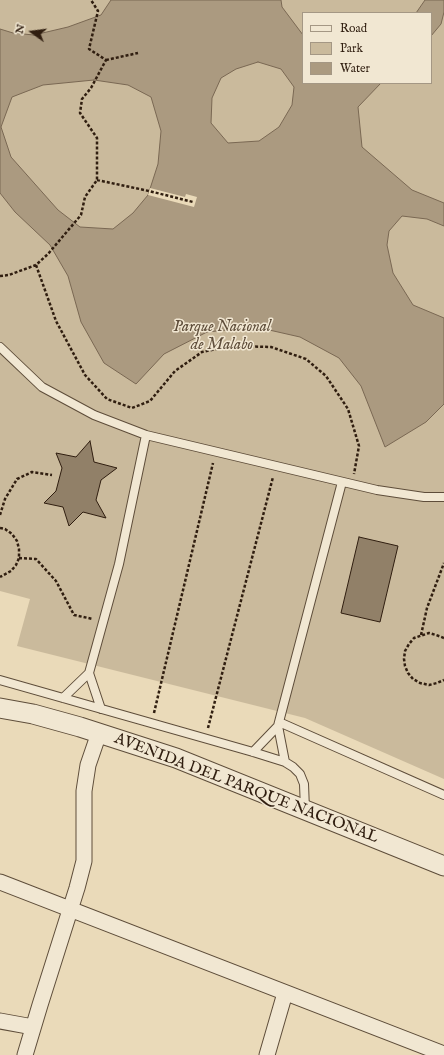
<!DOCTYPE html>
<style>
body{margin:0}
#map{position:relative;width:444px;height:1055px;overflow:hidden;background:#eadab9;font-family:"IM FELL English",serif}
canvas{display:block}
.legend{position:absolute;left:302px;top:12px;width:130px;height:72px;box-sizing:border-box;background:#f1e7d2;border:1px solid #a49784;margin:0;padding:5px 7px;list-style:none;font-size:12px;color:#301e10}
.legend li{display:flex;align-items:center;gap:8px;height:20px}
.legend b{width:20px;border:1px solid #a49784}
.north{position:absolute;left:12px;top:12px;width:40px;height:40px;-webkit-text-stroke:3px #f1e7d2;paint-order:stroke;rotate:284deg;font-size:11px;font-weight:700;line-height:16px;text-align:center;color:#301e10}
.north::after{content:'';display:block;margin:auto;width:14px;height:18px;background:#301e10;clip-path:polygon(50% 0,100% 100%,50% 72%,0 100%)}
</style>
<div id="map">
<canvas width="444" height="1055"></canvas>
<ul class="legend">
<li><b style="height:5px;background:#f1e7d2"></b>Road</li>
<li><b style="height:11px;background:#caba9c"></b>Park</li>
<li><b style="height:11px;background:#ab9a80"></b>Water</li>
</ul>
<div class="north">N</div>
</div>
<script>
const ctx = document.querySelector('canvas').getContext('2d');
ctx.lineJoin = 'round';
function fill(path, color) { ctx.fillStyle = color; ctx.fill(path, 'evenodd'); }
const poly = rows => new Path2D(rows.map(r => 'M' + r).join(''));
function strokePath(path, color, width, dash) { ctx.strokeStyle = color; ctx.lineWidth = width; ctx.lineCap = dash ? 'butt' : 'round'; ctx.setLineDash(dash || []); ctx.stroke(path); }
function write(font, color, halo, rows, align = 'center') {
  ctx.font = font + ' "IM FELL English",serif'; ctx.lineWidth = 3; ctx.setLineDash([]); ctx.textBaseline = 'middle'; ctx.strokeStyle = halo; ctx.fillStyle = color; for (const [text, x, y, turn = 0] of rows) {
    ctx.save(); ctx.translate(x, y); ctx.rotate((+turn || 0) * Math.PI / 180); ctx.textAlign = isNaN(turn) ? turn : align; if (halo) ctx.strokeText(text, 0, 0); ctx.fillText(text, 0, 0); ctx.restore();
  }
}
fill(poly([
 [0,0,444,0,444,779,305,718,17,646,30,599,0,591],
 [303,13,431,13,431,83,303,83]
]), '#caba9c');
const water = poly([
 [111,0,281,0,282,7,303,35,303,83,381,83,358,107,362,147,412,190,444,203,444,226,427,219,402,216,389,231,387,245,393,273,413,305,444,318,444,404,426,422,385,447,361,386,339,358,300,337,256,327,207,332,164,354,136,384,104,363,81,322,68,276,50,245,15,212,0,193,0,29,13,33,34,35,68,27,101,15,111,0],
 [258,62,281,69,294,87,292,105,279,127,259,141,228,143,211,123,212,98,221,78,236,69,258,62],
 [94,80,128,85,151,97,161,131,158,164,148,195,133,213,113,229,80,227,58,210,11,157,1,127,12,97,43,85,94,80],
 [425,0,444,0,444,12,441,24,431,36,431,13,416,13,425,0]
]);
fill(water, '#ab9a80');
strokePath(water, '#7a6853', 1);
fill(poly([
 [150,188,185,197,186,194,197,197,194,207,148,195]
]), '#eadab9');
const building = poly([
 [90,441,94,462,117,468,101,480,96,500,106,518,83,512,69,526,63,507,44,503,56,491,62,468,56,453,76,457,90,441],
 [359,537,398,546,380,622,341,613,359,537]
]);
fill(building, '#918068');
strokePath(building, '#301e10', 1);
const service = poly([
 [0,347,42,387,94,415,146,435,377,490,424,497,444,497],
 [89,673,101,709],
 [0,680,253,752,285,762,293,767,300,774,304,784,305,810],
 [63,698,89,673,119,564,146,435],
 [279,722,444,795],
 [278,726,285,762],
 [253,752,278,726,279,722,342,482]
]);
const minor = poly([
 [0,882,444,1054],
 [0,1021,33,1027],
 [25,1055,40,1005,77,888,84,861,84,791,88,765,99,733],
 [267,1055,285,993]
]);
const tertiary = poly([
 [0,708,33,714,80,727,176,758,444,866]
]);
strokePath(service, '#5e4d3a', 10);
strokePath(minor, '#5e4d3a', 17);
strokePath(tertiary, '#5e4d3a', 21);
strokePath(poly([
 [106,60,138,53],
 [97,180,149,191,193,202],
 [36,265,56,321,85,375,107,399,132,408,150,401,175,371,202,352,231,346,271,347,306,359,326,376,348,409,359,446,354,474],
 [0,276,9,275,36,265,48,254,81,215,85,197,97,180,97,138,80,113,82,99,91,88,106,60,89,49,98,11,91,0],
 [0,515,5,499,17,479,32,472,52,475],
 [0,528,5,529,12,534,17,541,19,549,19,558,16,565,11,571,0,577],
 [19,558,36,559,56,581,74,615,93,619],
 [421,635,427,608,444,563],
 [444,638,436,635,429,633,414,638,409,644,405,651,404,659,405,666,408,673,413,679,420,683,429,685,437,683,444,680],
 [154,713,213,463],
 [208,728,273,477]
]), '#301e10', 2.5, [3, 2]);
strokePath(service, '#f1e7d2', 8);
strokePath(minor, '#f1e7d2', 15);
strokePath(tertiary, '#f1e7d2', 19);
write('italic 16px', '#5e4d3a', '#f1e7d2', [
 ["Parque Nacional",222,328],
 ["de Malabo",222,346]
]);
write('16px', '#301e10', '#f1e7d2', [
 ["AVENIDA DEL PARQUE NACIONAL",246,789,21]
]);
</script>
